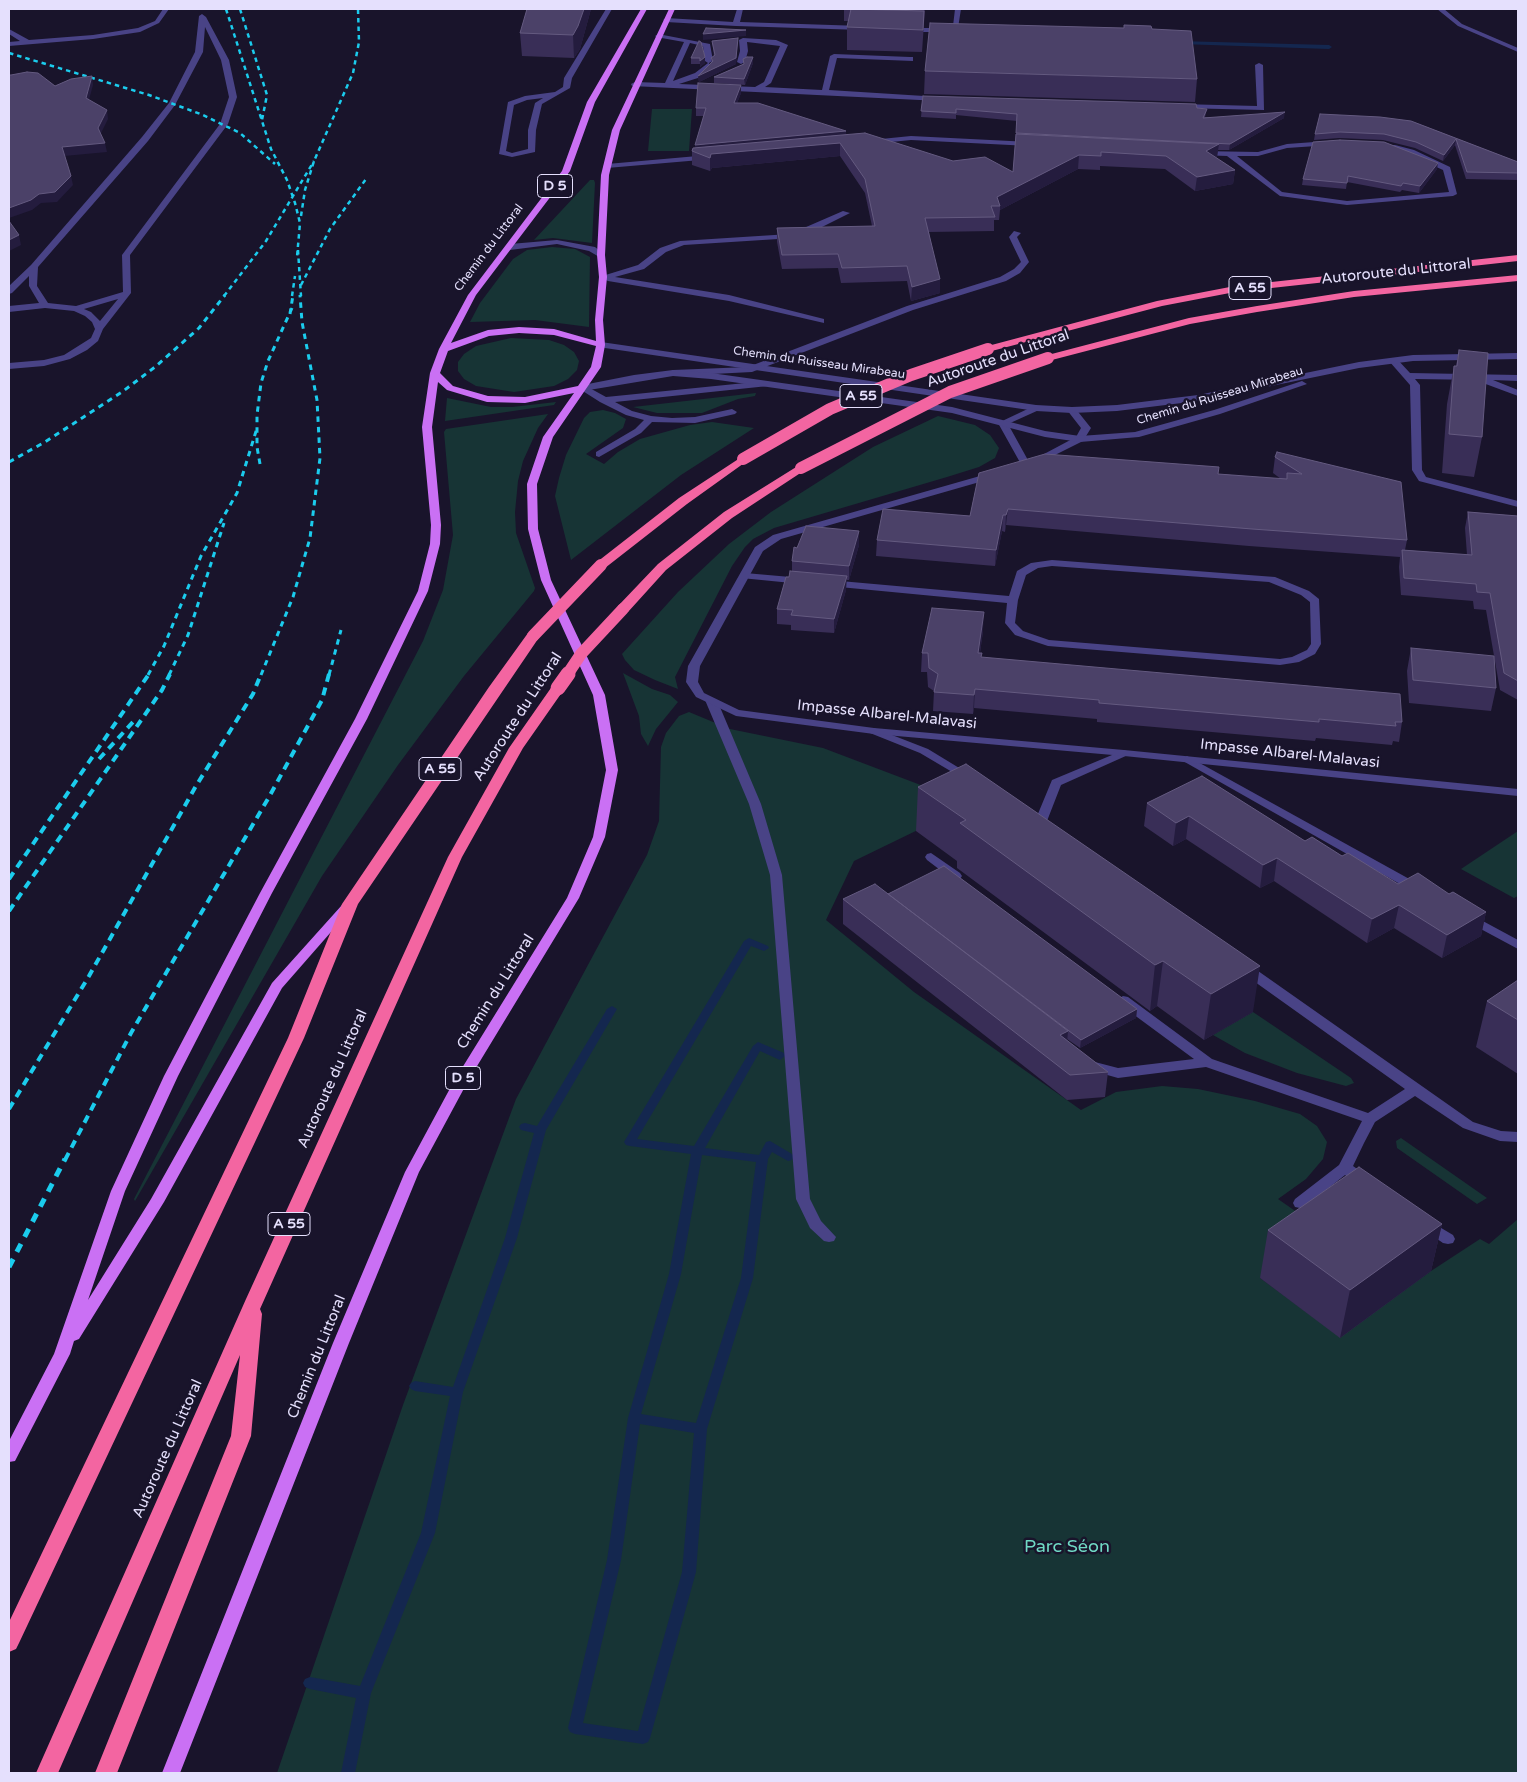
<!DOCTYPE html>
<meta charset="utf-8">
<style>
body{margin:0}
#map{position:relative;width:1527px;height:1782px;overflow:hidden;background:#19142b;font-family:"Varela Round",sans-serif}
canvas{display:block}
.frame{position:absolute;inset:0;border:10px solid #e5e0fd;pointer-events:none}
</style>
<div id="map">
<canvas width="1527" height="1782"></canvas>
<div class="frame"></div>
</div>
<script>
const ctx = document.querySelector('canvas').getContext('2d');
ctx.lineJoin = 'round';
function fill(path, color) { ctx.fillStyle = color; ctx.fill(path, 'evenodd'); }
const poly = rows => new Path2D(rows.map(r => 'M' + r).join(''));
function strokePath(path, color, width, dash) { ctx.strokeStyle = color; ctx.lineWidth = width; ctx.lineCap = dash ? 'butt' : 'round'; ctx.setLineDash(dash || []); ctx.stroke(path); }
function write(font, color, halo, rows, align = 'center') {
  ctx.font = font + ' "Varela Round",sans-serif'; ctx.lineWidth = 5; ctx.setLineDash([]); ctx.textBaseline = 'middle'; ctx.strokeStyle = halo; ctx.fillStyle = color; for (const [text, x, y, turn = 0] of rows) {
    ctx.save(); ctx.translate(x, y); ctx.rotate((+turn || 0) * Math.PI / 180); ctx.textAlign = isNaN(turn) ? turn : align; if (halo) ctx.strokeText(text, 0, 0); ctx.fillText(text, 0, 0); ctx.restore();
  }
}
fill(poly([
 [652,109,692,109,689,151,648,151],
 [590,180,594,180,595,183,592,243,553,238,534,240],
 [552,247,575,249,590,257,589,327,535,320,470,322,480,303,513,259,527,250],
 [511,338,549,340,564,345,574,352,579,361,577,370,568,379,554,386,514,392,476,386,464,379,458,371,458,362,464,354,476,346],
 [756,393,755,396,738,399,702,413,657,413,633,407],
 [447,398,491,407,512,407,556,402,554,405,445,421],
 [603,410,615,413,626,419,623,428,586,454,604,464,618,452,640,439,690,425,712,422,754,428,681,475,571,560,555,496,559,478,566,455,584,418,590,412],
 [548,414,538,428,523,461,518,481,515,512,516,533,535,588,534,591,464,676,398,765,322,876,135,1201,134,1199,423,641,443,590,453,535,444,432,446,429],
 [938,416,975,425,990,435,999,448,995,458,979,467,947,477,774,528,753,539,745,547,732,566,675,677,678,689,655,680,634,670,625,660,622,654,678,592,729,544,771,512,873,447],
 [623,673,652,689,670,695,678,702,656,729,648,746,641,734,639,716],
 [689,712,730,729,823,748,918,784,963,808,854,861,826,920,914,992,1081,1110,1116,1092,1162,1086,1198,1089,1255,1101,1300,1114,1317,1126,1327,1142,1323,1159,1306,1179,1278,1199,1324,1231,1260,1278,1340,1337,1431,1271,1480,1239,1489,1244,1518,1219,1518,1773,277,1773,403,1405,516,1099,647,855,659,821,661,747,666,733,679,716],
 [1518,831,1518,896,1514,898,1461,869],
 [1253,1012,1351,1078,1354,1083,1346,1086,1297,1073,1245,1053,1213,1035],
 [1401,1138,1487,1198,1477,1204,1397,1148,1396,1141]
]), '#173435');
fill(poly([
 [1178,41,1329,45,1332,47,1329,49,1180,44,1178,43,1178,41],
 [749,938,768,946,769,948,764,951,751,946,637,1139,694,1146,753,1046,758,1042,784,1053,785,1056,780,1060,760,1051,705,1148,759,1155,766,1142,770,1141,792,1154,794,1157,792,1160,788,1161,772,1152,768,1159,753,1278,707,1429,696,1572,650,1738,648,1742,643,1744,575,1734,570,1732,568,1728,607,1560,628,1418,669,1274,691,1154,630,1146,626,1145,624,1142,744,941,749,938],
 [702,1155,756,1162,741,1278,696,1423,641,1414,681,1274,702,1155],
 [640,1424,694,1433,682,1572,638,1731,583,1723,621,1560,640,1424],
 [612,1006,617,1009,546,1130,517,1238,463,1392,435,1533,371,1693,355,1773,341,1773,356,1698,310,1689,305,1687,303,1683,305,1679,310,1677,360,1686,421,1533,450,1396,415,1391,411,1389,409,1386,411,1383,415,1381,453,1387,505,1238,534,1133,521,1130,519,1127,521,1124,525,1123,537,1126,607,1009,612,1006]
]), '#14274f');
fill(poly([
 [163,9,169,9,159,23,140,32,93,39,9,46,9,42,20,41,9,34,9,29,29,40,93,35,138,28,155,21,163,9],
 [606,9,612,9,572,78,570,88,542,104,536,130,535,152,512,157,499,154,508,102,525,96,555,92,563,87,564,78,606,9],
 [543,98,535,103,528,130,528,149,512,153,506,151,514,105,527,100,543,98],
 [737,9,743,9,740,22,862,26,865,28,862,30,736,26,666,22,663,20,666,18,733,22,737,9],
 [955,9,961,9,958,28,946,32,907,32,904,30,907,28,946,28,953,26,955,9],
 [1437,9,1444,9,1462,24,1518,48,1518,52,1458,26,1437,9],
 [202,14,206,17,229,60,237,97,228,124,130,255,131,293,103,329,98,341,87,350,70,359,44,366,9,369,9,363,44,360,64,355,91,338,95,329,92,322,85,316,74,311,45,308,9,312,9,306,39,303,29,286,29,276,12,293,9,294,9,286,31,265,142,137,169,103,195,52,199,16,202,14],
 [205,27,221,60,229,97,220,124,122,255,123,292,76,306,48,303,37,286,38,267,148,141,175,105,203,52,205,27],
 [118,299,100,321,91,312,84,309,118,299],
 [658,34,710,44,713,61,709,63,711,67,701,77,679,84,755,87,764,82,780,46,747,42,748,51,745,62,741,64,737,62,740,51,739,40,743,38,776,40,788,45,771,83,765,87,822,90,830,56,834,54,910,57,913,57,913,61,837,58,829,90,940,97,944,99,940,101,632,86,631,84,635,82,665,83,684,42,656,37,655,36,658,34],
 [690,43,703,46,705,61,708,63,695,73,673,81,690,43],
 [1259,63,1263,65,1264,110,1180,108,1176,106,1180,104,1257,106,1255,65,1259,63],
 [843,211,850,213,810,233,794,238,684,245,666,252,644,269,615,277,729,295,824,319,824,323,729,301,608,281,599,277,638,265,660,248,680,241,790,234,843,211],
 [1014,231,1021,233,1017,237,1029,262,1020,273,1006,281,913,310,752,372,673,376,668,373,673,370,748,367,907,306,1000,277,1014,269,1021,262,1009,237,1014,231],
 [557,240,595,247,605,255,601,258,589,251,557,244,510,250,506,247,510,244,557,240],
 [765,381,768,382,768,386,615,402,632,411,651,416,672,418,695,417,732,409,737,412,735,414,695,423,652,422,641,433,599,457,596,456,596,452,635,429,644,420,626,415,600,402,578,388,580,386,586,386,606,397,765,381],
 [1052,560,1275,577,1309,591,1319,599,1321,644,1315,654,1299,662,1280,665,1048,646,1015,635,1005,623,1007,603,829,586,824,583,829,580,1009,596,1017,571,1031,563,1052,560],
 [1052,566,1269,582,1301,595,1310,602,1311,644,1307,650,1292,657,1280,659,1049,640,1023,631,1015,623,1018,600,1026,575,1038,568,1052,566],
 [745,573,802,578,807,581,802,584,741,578,741,574,745,573],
 [711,697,717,700,761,804,782,875,810,1199,821,1221,836,1237,834,1241,829,1242,824,1241,810,1228,796,1199,770,875,749,804,705,700,711,697],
 [874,728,928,749,974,777,972,779,964,779,920,753,870,733,868,731,870,729,874,728],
 [1124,750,1130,753,1128,755,1061,785,1047,821,1041,825,1037,824,1035,821,1052,780,1124,750],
 [1187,756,1422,886,1424,889,1422,892,1414,892,1183,761,1181,759,1187,756],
 [931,853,960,873,962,876,960,879,952,879,927,860,925,857,927,854,931,853],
 [1468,913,1518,940,1518,949,1464,920,1462,917,1468,913],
 [1246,965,1251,966,1473,1122,1501,1131,1518,1132,1518,1142,1500,1141,1463,1128,1415,1096,1375,1122,1364,1143,1353,1166,1370,1178,1372,1182,1370,1186,1360,1186,1345,1175,1305,1207,1300,1208,1295,1207,1293,1203,1295,1199,1339,1165,1362,1121,1206,1067,1118,1078,1086,1069,1084,1066,1086,1063,1091,1061,1118,1068,1194,1059,1118,1003,1116,1000,1123,996,1128,997,1212,1059,1368,1113,1405,1089,1241,972,1239,969,1241,966,1246,965],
 [1426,1219,1453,1235,1455,1239,1453,1243,1448,1244,1443,1243,1421,1228,1419,1224,1421,1220,1426,1219]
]), '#494386');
fill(poly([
 [911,136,1030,142,1034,144,1030,146,911,140,871,144,867,142,871,140,911,136],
 [1328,141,1332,143,1331,145,1287,148,1258,156,1237,156,1282,192,1347,201,1449,192,1443,170,1408,154,1392,149,1392,145,1395,145,1414,150,1450,167,1457,194,1453,196,1347,205,1280,196,1227,156,1200,155,1196,153,1200,151,1258,152,1287,144,1328,141],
 [709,155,712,155,712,159,607,168,603,166,607,164,709,155],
 [1394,358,1397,359,1410,373,1518,375,1518,381,1493,380,1518,390,1518,396,1483,383,1482,380,1415,379,1420,385,1422,470,1426,477,1518,501,1518,507,1419,481,1412,470,1410,385,1389,361,1394,358],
 [1036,405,1041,408,1039,410,1008,424,1029,462,1076,437,1081,428,1067,410,1069,408,1075,408,1091,428,1083,441,1037,464,1031,464,1030,468,1027,469,1022,466,998,423,1036,405],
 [994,472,999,475,997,477,781,539,763,551,700,666,698,682,704,693,739,710,874,728,1124,750,1518,789,1518,796,1124,756,874,734,736,716,696,697,686,682,688,666,755,547,773,535,994,472]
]), '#494386');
fill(poly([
 [601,342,1036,405,1072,407,1117,405,1198,395,1359,362,1413,355,1518,353,1518,359,1413,361,1359,368,1198,401,1117,411,1072,413,1036,411,598,347,597,345,601,342],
 [673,370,711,373,952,407,1045,431,1080,436,1135,432,1214,410,1299,382,1302,381,1307,384,1220,414,1139,437,1080,442,1045,437,952,413,711,379,673,376,583,391,578,388,583,385,634,375,673,370]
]), '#494386');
fill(poly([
 [641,9,647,9,595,102,570,171,476,295,451,343,488,330,519,327,554,329,596,341,595,320,599,277,597,255,601,175,612,130,669,9,675,9,620,130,609,175,605,255,607,277,603,320,605,345,601,367,553,437,537,484,538,529,551,580,605,695,618,770,605,837,579,898,468,1081,419,1172,349,1343,180,1773,162,1773,333,1343,405,1172,454,1081,567,898,593,837,606,770,593,695,541,580,528,529,527,484,543,437,574,393,525,403,487,402,447,390,438,382,432,427,441,525,440,544,428,591,367,719,272,893,178,1076,125,1191,88,1300,151,1199,272,983,342,905,350,905,352,908,282,988,164,1202,79,1339,74,1341,70,1354,15,1461,9,1462,9,1441,54,1354,111,1191,164,1076,260,893,355,719,418,591,430,544,431,525,422,427,430,373,439,349,468,295,562,171,587,102,641,9],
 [519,333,554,335,596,346,591,367,578,386,525,397,488,396,453,386,440,373,448,351,489,336,519,333]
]), '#ca70f4');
fill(poly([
 [1518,255,1518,261,1235,292,1162,306,988,352,983,349,984,347,1157,301,1235,286,1518,255],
 [1518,275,1518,281,1354,297,1257,312,1190,324,1048,361,1043,358,1044,356,1189,318,1257,306,1354,291,1518,275],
 [743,456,747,457,747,461,687,504,605,568,597,568,595,565,597,562,679,498,743,456],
 [801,464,807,468,805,470,732,518,666,570,628,612,618,612,617,609,618,606,658,564,724,512,801,464],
 [533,632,540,636,358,904,304,1038,19,1643,16,1649,9,1652,9,1622,288,1038,342,904,489,687,528,633,533,632],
 [558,684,565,688,523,748,462,857,260,1309,262,1314,251,1436,117,1773,95,1773,231,1436,240,1355,58,1773,36,1773,246,1299,448,857,509,748,553,685,558,684]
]), '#f365a1');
strokePath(poly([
 [226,9,271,149,287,180,295,203,300,223,297,257],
 [240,9,267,95,262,120],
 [9,53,149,95,203,115,240,133,275,164],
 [301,216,305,190,314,161,353,73,359,42,358,9],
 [298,250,301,296],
 [301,285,330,229,366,179],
 [224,296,266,241,314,161],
 [292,296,295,276]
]), '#1bcced', 2.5, [4.5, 4]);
strokePath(poly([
 [290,314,293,295],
 [9,462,45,442,122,392,155,367,199,328,225,295],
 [260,464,257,447,257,415,261,383,268,361,292,308],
 [148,675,164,646,201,556,237,493,257,428],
 [169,675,188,635,224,523],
 [261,675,293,597,310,538,320,458,317,400,302,322,300,295],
 [329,675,341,630]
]), '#1bcced', 3, [5.5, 5]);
strokePath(poly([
 [99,759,133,722],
 [9,879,149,674],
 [9,911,162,690,170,674],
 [9,1109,89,976,196,786,253,694,261,674],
 [65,1160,131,1033,269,797,322,700,329,674]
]), '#1bcced', 4, [8, 6]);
strokePath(poly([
 [9,1267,65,1159]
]), '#1bcced', 5, [9, 8]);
strokePath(poly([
 [743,459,830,409,911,375,988,349],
 [801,468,950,392,1048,358],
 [533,636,601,565],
 [567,675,581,654,623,609]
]), '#f365a1', 12);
strokePath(poly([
 [558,688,568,674]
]), '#f365a1', 15);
fill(poly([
 [527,9,591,9,580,49,574,58,522,56,520,33],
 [844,9,925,9,922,52,847,50,847,27,848,21,844,21],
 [738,38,736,64,699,82,698,76,712,63,711,58,714,56,712,41],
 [705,57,705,63,700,67,700,64,691,64,691,58],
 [753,63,745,85,714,83,714,77,744,64],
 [925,71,1197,79,1195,102,924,94],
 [741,93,737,103,846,131,846,134,953,161,1013,172,1017,121,956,115,956,119,921,117,923,96,1197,108,1207,109,1205,117,1284,118,1229,150,1218,150,1217,157,1216,158,1235,170,1233,184,1195,191,1165,169,1100,166,1100,170,1078,169,1000,210,999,220,994,220,994,231,929,232,940,293,911,301,907,281,841,283,838,268,782,269,777,242,777,228,872,226,865,193,840,156,712,168,710,171,692,165,692,151,695,148,704,116,696,116,696,108],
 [1411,121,1518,162,1518,180,1466,179,1455,145,1443,161,1415,148,1383,140,1339,138,1314,140,1315,134],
 [1437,169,1419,193,1402,190,1400,192,1347,182,1346,189,1302,185,1303,179],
 [1459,350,1482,437,1474,477,1442,473,1447,404,1454,366,1456,366],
 [1277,452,1407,540,1405,550,1467,555,1465,528,1468,512,1518,516,1518,700,1500,690,1486,610,1474,609,1473,601,1401,595,1399,567,1400,557,1249,546,1006,525,1005,532,1002,531,995,566,876,556,877,540,970,516,979,473,1218,474,1281,479,1273,473,1275,457],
 [859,545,849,580,846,580,846,590,834,633,791,630,791,625,777,624,777,609,792,571,792,561,797,548],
 [983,631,980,653,982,653,981,657,1402,722,1399,742,1393,741,1392,745,1316,738,1315,741,1097,722,1097,719,974,708,973,714,933,711,934,691,928,687,927,672,921,672,922,653],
 [1411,648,1496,688,1491,711,1409,703,1407,671],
 [918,787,1253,1012,1204,1040,1157,1006,1150,1011,957,868,957,861,916,831],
 [1147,803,1305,841,1342,856,1398,884,1449,894,1486,912,1481,936,1442,958,1394,928,1367,943,1274,881,1260,888,1186,839,1173,846,1144,826],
 [888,894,1137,1009,1136,1018,1080,1048,1067,1039,1067,1041,1108,1072,1105,1097,1067,1100,843,924,843,899],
 [1518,980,1518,1074,1476,1047,1487,1001],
 [1442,1224,1431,1271,1340,1338,1260,1278,1268,1230]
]), '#392e57');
fill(poly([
 [584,9,591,9,580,49,574,58,573,35],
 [746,30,746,36,703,40,703,34],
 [738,38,736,64,699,82,698,76],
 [705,57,705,63,700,67,700,61],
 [753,57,753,63,745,85,744,79],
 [92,76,93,85,87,107,86,98],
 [741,85,741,93,734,111,734,103],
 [107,110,108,119,99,137,98,128],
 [1285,112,1284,118,1229,150,1230,144],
 [846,131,846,140,695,153,695,145],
 [1456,139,1455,145,1443,161,1444,155],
 [105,143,107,152,64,156,62,147],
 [840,143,840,156,712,168,710,171,710,158,711,154],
 [1219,144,1217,157,1205,165,1206,151],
 [1079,155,1078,169,1000,210,1000,206,997,197],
 [1438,163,1437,169,1419,193,1420,186],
 [1235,170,1233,184,1195,191,1197,177],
 [71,176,73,185,57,202,41,203,32,210,9,218,9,208,39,194],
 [19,235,21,245,9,251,9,240],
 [940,279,940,293,911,301,912,287],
 [1008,509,1006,525,1005,532,1006,515],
 [1003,515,1002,531,995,566,996,550],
 [859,531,859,545,849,580,849,566],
 [847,576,846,590,834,633,834,619],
 [984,612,983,631,977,672,978,653],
 [975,689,974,708,973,714,974,695],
 [1189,816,1186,839,1173,846,1176,823],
 [1277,858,1274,881,1260,888,1263,865],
 [1399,905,1394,928,1367,943,1372,919],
 [1486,912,1481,936,1442,958,1447,935],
 [1163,961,1157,1006,1150,1011,1155,965],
 [1260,966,1253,1012,1204,1040,1211,994],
 [1137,1009,1136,1018,1080,1048,1081,1040],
 [1068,1031,1066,1056,1060,1035],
 [1442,1224,1431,1271,1340,1338,1350,1290]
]), '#241c3e');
const building = poly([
 [527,9,584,9,578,26,573,35,520,33,527,9],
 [851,9,924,11,923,30,847,27,851,9],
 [930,23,1124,28,1124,25,1151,26,1152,29,1191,31,1197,79,925,71,930,23],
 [706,28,746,30,703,34,706,28],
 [738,38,736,58,698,76,713,61,711,58,715,55,712,41,738,38],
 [699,41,701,42,705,57,700,61,700,58,691,58,699,41],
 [747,57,753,57,744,79,714,77,744,64,743,59,747,57],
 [27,72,38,73,55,86,71,79,92,76,86,98,107,110,98,128,105,143,62,147,71,176,55,192,39,194,31,200,9,208,9,75,11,75,27,72],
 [698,83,741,85,734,103,758,103,846,131,695,145,706,108,696,108,698,83],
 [923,96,1196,104,1197,108,1207,109,1203,118,1285,112,1230,144,1016,133,1017,114,956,109,956,113,921,111,923,96],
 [1320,114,1380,117,1411,121,1518,162,1518,173,1467,172,1456,139,1444,155,1416,142,1384,134,1340,132,1315,134,1320,114],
 [865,133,953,161,985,157,1013,172,1016,134,1219,144,1206,151,1235,170,1197,177,1166,156,1101,152,1101,156,1079,155,997,197,1000,206,991,206,995,217,925,218,940,279,912,287,907,266,842,268,838,254,782,255,777,228,875,226,865,179,840,143,711,154,710,158,692,151,693,148,865,133],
 [1340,140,1384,142,1438,163,1420,186,1403,183,1401,186,1348,176,1347,183,1303,179,1313,142,1340,140],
 [9,221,19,235,9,240,9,221],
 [1459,350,1488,353,1482,437,1449,434,1454,366,1457,366,1459,350],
 [1277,452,1401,482,1407,540,1252,529,1008,509,1006,515,1003,515,996,550,877,540,883,509,970,516,979,473,1045,454,1219,467,1218,474,1287,479,1287,473,1302,474,1275,457,1277,452],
 [1468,512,1518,516,1518,681,1504,673,1490,593,1477,592,1476,584,1404,578,1402,550,1472,555,1468,512],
 [806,526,859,531,849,566,792,561,794,547,797,548,806,526],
 [790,571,847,576,834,619,791,615,793,610,777,609,786,577,789,577,790,571],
 [932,608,984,612,978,653,982,653,981,657,1400,694,1402,722,1395,722,1396,726,1319,719,1319,722,1099,703,1099,700,975,689,974,695,934,692,938,674,929,668,928,653,922,653,932,608],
 [1411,648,1494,656,1496,688,1413,680,1411,648],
 [966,764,1260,966,1211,994,1163,961,1155,965,960,823,966,820,918,787,966,764],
 [1202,776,1305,841,1312,837,1342,856,1348,853,1398,884,1418,873,1449,894,1453,892,1486,912,1447,935,1399,905,1372,919,1277,858,1263,865,1189,816,1176,823,1147,803,1202,776],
 [944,866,1137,1009,1081,1040,888,894,944,866],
 [875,884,1068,1031,1060,1035,1108,1072,1070,1075,843,899,875,884],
 [1518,980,1518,1020,1487,1001,1518,980],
 [1359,1167,1442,1224,1350,1290,1268,1230,1359,1167]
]);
fill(building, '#4b4168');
strokePath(building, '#645a80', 1);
write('12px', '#e5e0fd', '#19142b', [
 ["Chemin du Littoral",489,248,-53],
 ["Chemin du Ruisseau Mirabeau",819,363,8],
 ["Chemin du Ruisseau Mirabeau",1220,396,-17]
]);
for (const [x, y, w] of [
 [555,186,35],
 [1250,288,42],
 [861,396,42],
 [440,769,42],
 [463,1078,35],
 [289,1224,42]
]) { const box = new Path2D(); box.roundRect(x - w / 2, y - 11.5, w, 23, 4); ctx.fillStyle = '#19142b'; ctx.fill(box); strokePath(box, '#e5e0fd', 1); }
write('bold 14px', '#e5e0fd', null, [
 ["D 5",555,186],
 ["A 55",1250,288],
 ["A 55",861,396],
 ["A 55",440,769],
 ["D 5",463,1078],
 ["A 55",289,1224]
]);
write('15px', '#e5e0fd', '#19142b', [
 ["Autoroute du Littoral",1396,272,-6],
 ["Autoroute du Littoral",998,359,-19],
 ["Impasse Albarel-Malavasi",887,715,6],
 ["Autoroute du Littoral",518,717,-57],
 ["Impasse Albarel-Malavasi",1290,754,6],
 ["Chemin du Littoral",496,992,-58],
 ["Autoroute du Littoral",333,1079,-66],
 ["Chemin du Littoral",317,1357,-68],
 ["Autoroute du Littoral",168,1449,-66]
]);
write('18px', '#70d9c5', '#19142b', [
 ["Parc Séon",1067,1547]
]);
</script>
